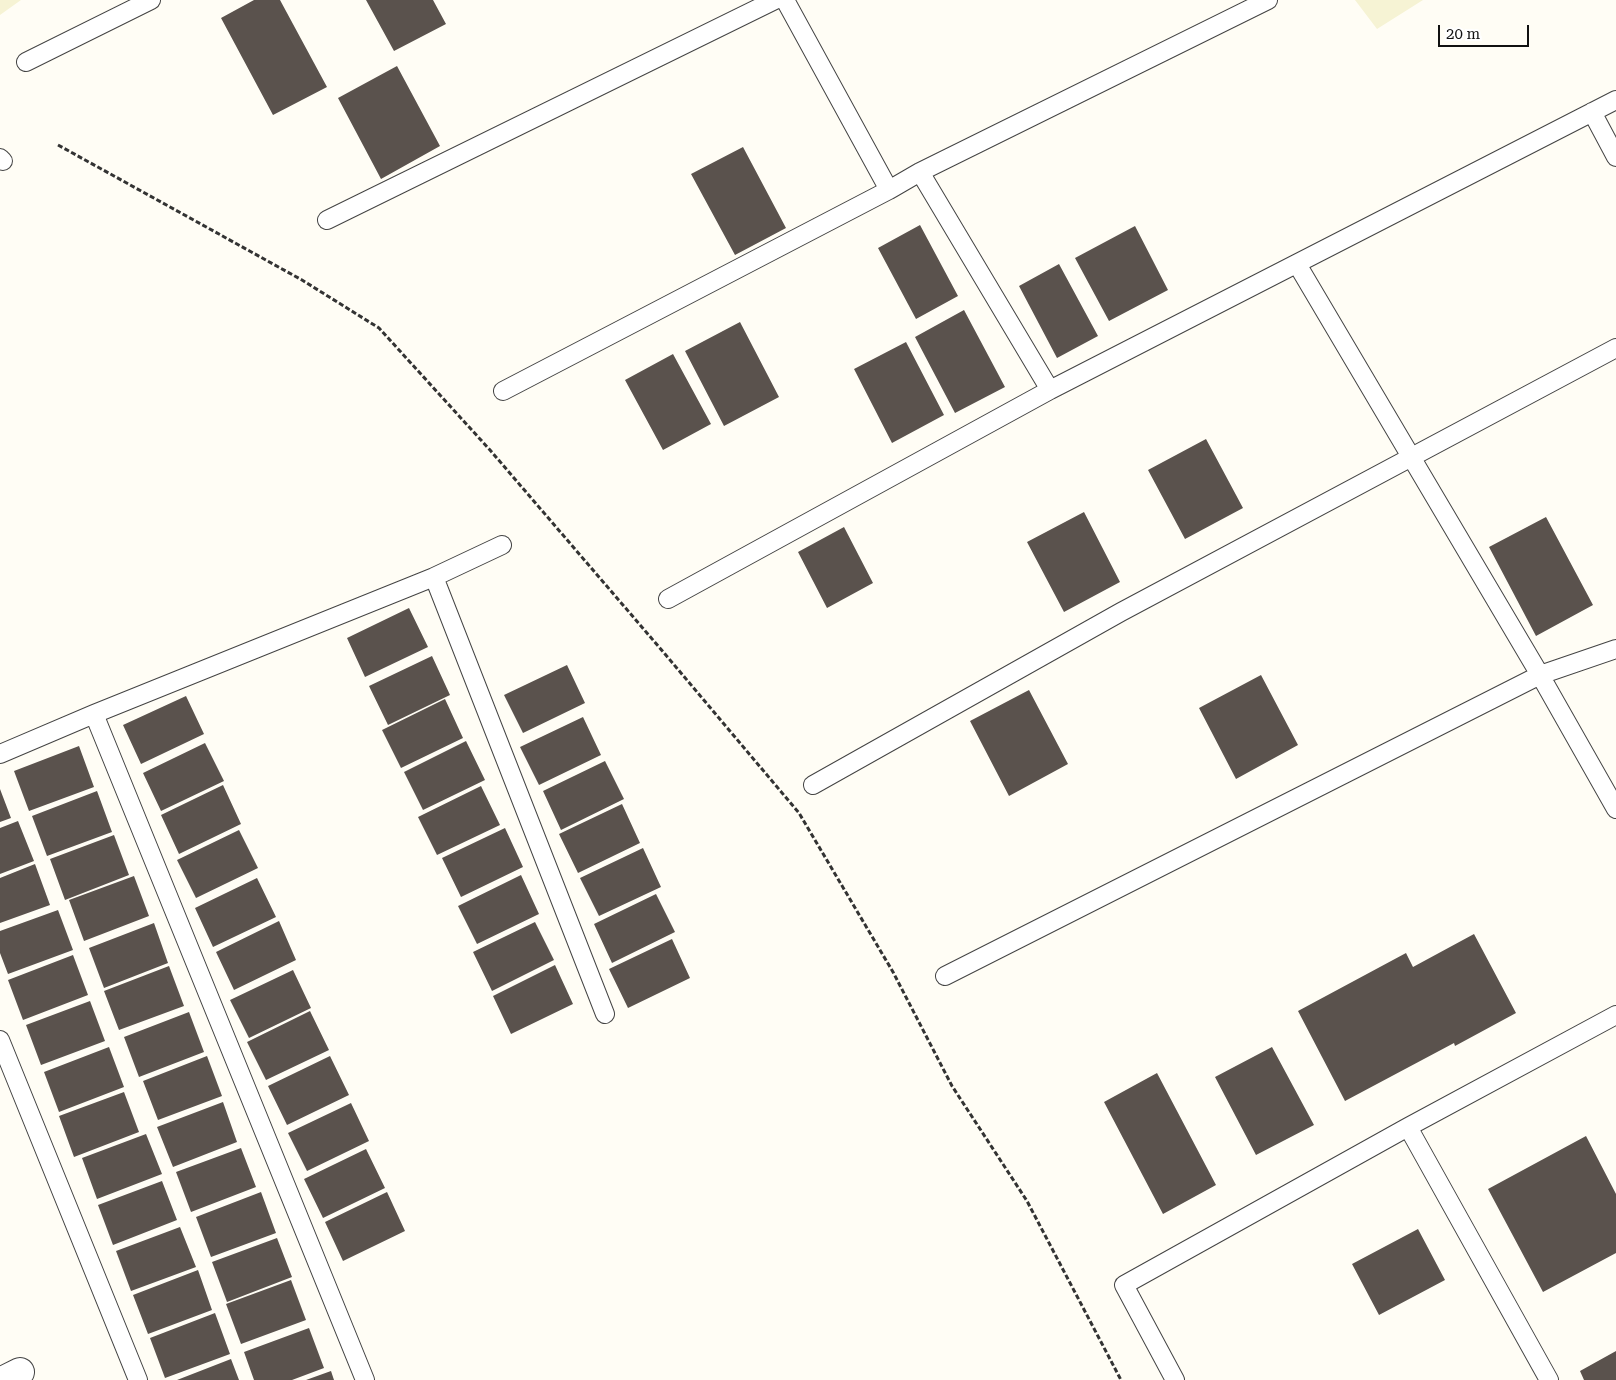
<!DOCTYPE html>
<style>
body{margin:0}
#map{position:relative;width:1616px;height:1380px;overflow:hidden;background:#fffdf5;font-family:"Roboto Serif",serif}
canvas{display:block}
.scale{position:absolute;left:1438px;top:25px;width:91px;height:22px;box-sizing:border-box;border:2px solid #111;border-top:0;padding-left:6px;font-size:15px;line-height:18px;white-space:nowrap;color:#111;-webkit-text-stroke:4px #fff;paint-order:stroke}
</style>
<div id="map">
<canvas width="1616" height="1380"></canvas>
<div class="scale">20 m</div>
</div>
<script>
const ctx = document.querySelector('canvas').getContext('2d');
ctx.lineJoin = 'round';
function fill(path, color) { ctx.fillStyle = color; ctx.fill(path, 'evenodd'); }
const poly = rows => new Path2D(rows.map(r => 'M' + r).join(''));
function strokePath(path, color, width, dash) { ctx.strokeStyle = color; ctx.lineWidth = width; ctx.lineCap = dash ? 'butt' : 'round'; ctx.setLineDash(dash || []); ctx.stroke(path); }
fill(poly([
 [0,0,21,0,0,15],
 [1355,0,1423,0,1377,29]
]), '#f6f3d4');
fill(poly([
 [254,0,280,0,327,87,273,115,221,18],
 [366,0,433,0,446,24,394,51],
 [397,66,440,146,381,179,338,98],
 [743,147,786,228,735,255,691,174],
 [920,225,958,296,916,319,878,248],
 [1135,226,1168,290,1109,321,1075,258],
 [1059,264,1098,336,1057,358,1019,286],
 [964,310,1005,387,955,413,915,337],
 [740,322,779,397,724,426,685,351],
 [906,342,944,415,892,443,854,369],
 [673,354,711,424,663,450,625,380],
 [1206,439,1243,508,1185,539,1148,470],
 [1084,512,1120,582,1064,612,1027,542],
 [1546,517,1593,605,1536,636,1489,547],
 [844,527,873,583,827,608,798,552],
 [409,608,428,647,365,677,347,638],
 [432,656,450,695,388,725,369,686],
 [567,665,585,703,523,733,504,695],
 [1261,675,1298,745,1236,779,1199,708],
 [1029,690,1068,764,1009,796,970,721],
 [186,696,204,734,141,764,123,725],
 [445,699,463,738,401,768,382,730],
 [583,717,601,755,539,785,520,747],
 [466,741,485,780,423,810,404,772],
 [205,743,224,781,161,811,143,773],
 [79,746,94,787,29,811,14,771],
 [605,761,624,799,561,830,543,791],
 [223,785,241,824,179,854,161,815],
 [481,786,500,825,437,855,418,817],
 [0,789,11,818,0,822],
 [97,791,112,832,47,856,32,816],
 [622,804,640,843,578,873,559,834],
 [18,821,34,861,0,874,0,828],
 [505,828,523,867,461,897,442,858],
 [239,830,258,868,196,898,177,860],
 [114,835,129,875,65,900,50,859],
 [643,848,661,887,599,916,580,878],
 [35,864,50,905,0,923,0,878],
 [521,875,539,914,477,944,458,906],
 [134,876,149,916,84,941,69,900],
 [257,878,276,917,213,947,195,908],
 [656,894,675,932,612,963,594,924],
 [58,910,73,950,8,974,0,953,0,931],
 [279,921,296,960,234,990,216,952],
 [535,922,554,960,492,991,473,952],
 [154,923,168,963,104,988,89,948],
 [1474,934,1516,1013,1455,1046,1454,1043,1345,1101,1298,1011,1406,953,1413,967],
 [672,939,690,978,628,1008,609,969],
 [73,955,88,995,23,1020,8,980],
 [555,965,573,1004,511,1034,493,996],
 [169,966,184,1006,119,1030,104,991],
 [293,970,311,1008,249,1038,230,1000],
 [90,1001,105,1041,41,1065,26,1025],
 [310,1011,329,1050,266,1080,247,1042],
 [189,1012,204,1052,139,1077,124,1037],
 [109,1047,124,1087,59,1112,44,1072],
 [1272,1047,1314,1125,1256,1155,1215,1077],
 [207,1056,222,1096,158,1120,143,1081],
 [330,1056,349,1095,287,1125,268,1086],
 [1157,1073,1216,1185,1163,1214,1104,1102],
 [124,1092,139,1132,74,1157,59,1116],
 [223,1102,237,1142,173,1167,157,1127],
 [351,1103,369,1141,307,1171,288,1133],
 [146,1134,162,1174,97,1199,82,1158],
 [1586,1136,1616,1194,1616,1253,1543,1292,1488,1189],
 [241,1148,256,1187,191,1212,176,1172],
 [366,1149,385,1188,323,1218,304,1179],
 [162,1181,177,1220,113,1245,98,1205],
 [261,1192,276,1233,211,1257,196,1217],
 [387,1192,405,1231,343,1261,325,1222],
 [180,1227,196,1267,131,1291,116,1251],
 [1418,1229,1445,1280,1379,1315,1352,1264],
 [277,1238,292,1277,227,1302,212,1262],
 [198,1270,212,1310,148,1334,133,1295],
 [291,1280,306,1320,241,1344,226,1304],
 [215,1313,230,1354,165,1378,150,1338],
 [309,1328,324,1368,292,1380,254,1380,244,1352],
 [1616,1351,1616,1380,1584,1380,1580,1371],
 [231,1359,239,1380,177,1380],
 [331,1371,334,1380,306,1380]
]), '#5a524d');
const lane = poly([
 [26,62,151,0],
 [1592,112,1616,157],
 [0,158,3,161],
 [920,172,1050,390,1616,100],
 [889,190,920,172,1268,0],
 [327,220,775,0],
 [1297,264,1540,675,1616,809],
 [503,391,889,190,785,0],
 [434,577,502,545],
 [668,599,1050,390],
 [94,714,365,1380],
 [0,754,94,714,434,577,605,1014],
 [813,785,1121,612,1616,348],
 [945,976,1540,675,1616,649],
 [0,1040,138,1380],
 [1408,1127,1549,1380],
 [1175,1380,1124,1285,1408,1127,1616,1015]
]);
const street = poly([
 [4,1380,20,1372]
]);
strokePath(lane, '#444', 20);
strokePath(street, '#444', 30);
strokePath(poly([
 [58,145,302,280,379,328,490,450,665,654,799,813,893,972,952,1086,1027,1201,1121,1380]
]), '#333', 3, [5, 2.5]);
strokePath(lane, '#fff', 18);
strokePath(street, '#fff', 28);
</script>
